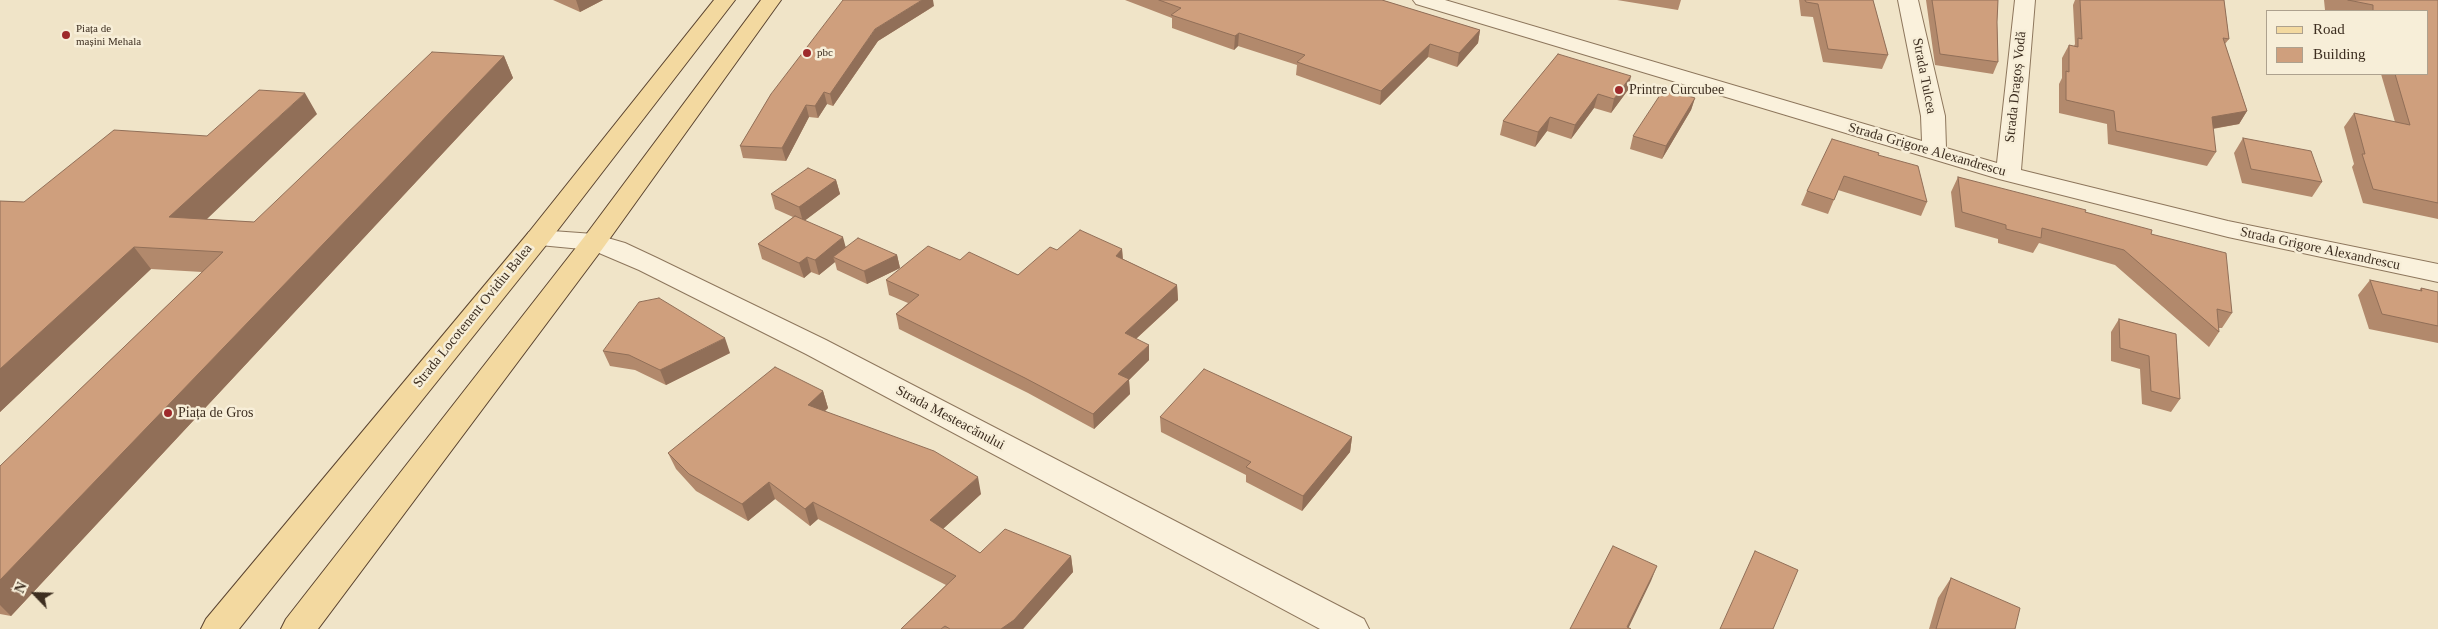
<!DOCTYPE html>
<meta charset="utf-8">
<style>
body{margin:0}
#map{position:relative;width:2438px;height:629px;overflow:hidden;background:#f0e4c8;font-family:"Times New Roman",serif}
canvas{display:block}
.legend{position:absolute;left:2266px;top:10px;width:162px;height:65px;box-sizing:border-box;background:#f7eed8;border:1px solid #ada18e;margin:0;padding:6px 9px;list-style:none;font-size:15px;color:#3d2e20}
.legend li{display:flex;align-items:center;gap:10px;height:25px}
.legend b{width:25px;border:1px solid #ada18e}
.north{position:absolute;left:10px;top:569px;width:50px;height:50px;-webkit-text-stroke:4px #f7eed8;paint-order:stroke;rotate:294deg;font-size:14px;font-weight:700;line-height:20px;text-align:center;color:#3d2e20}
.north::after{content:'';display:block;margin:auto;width:18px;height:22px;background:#3d2e20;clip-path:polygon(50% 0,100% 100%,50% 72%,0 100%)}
</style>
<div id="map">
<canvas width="2438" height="629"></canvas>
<ul class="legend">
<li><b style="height:6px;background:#f3d9a0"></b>Road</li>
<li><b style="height:14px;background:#cf9f7d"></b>Building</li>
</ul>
<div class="north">N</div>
</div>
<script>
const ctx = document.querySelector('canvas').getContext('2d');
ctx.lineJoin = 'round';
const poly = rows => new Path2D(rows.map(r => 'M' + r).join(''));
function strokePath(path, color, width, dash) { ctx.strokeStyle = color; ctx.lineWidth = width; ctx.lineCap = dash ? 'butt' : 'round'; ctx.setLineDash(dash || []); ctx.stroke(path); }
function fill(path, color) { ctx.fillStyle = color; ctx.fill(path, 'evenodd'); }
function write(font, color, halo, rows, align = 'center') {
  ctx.font = font + ' "Times New Roman",serif'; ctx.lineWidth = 5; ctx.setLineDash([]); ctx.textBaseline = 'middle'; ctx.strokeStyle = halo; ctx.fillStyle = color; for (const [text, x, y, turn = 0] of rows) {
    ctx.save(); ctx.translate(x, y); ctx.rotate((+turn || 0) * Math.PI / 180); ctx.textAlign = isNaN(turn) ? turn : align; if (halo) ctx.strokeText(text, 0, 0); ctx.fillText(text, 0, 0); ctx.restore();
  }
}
const minor = poly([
 [1413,0,1445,0,1922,141,1921,116,1898,0,1918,0,1945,116,1946,148,1997,163,2015,0,2035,0,2021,170,2228,221,2438,264,2438,282,2228,237,1999,179,1416,4,1413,0],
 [538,230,594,234,625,243,657,258,826,340,1364,619,1369,629,1320,629,806,354,639,270,592,250,529,244,525,238,529,232,538,230]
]);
const major = poly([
 [714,0,735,0,547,244,239,629,201,629,206,619,529,232,714,0],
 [761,0,781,0,603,248,318,629,281,629,286,619,585,236,761,0]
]);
strokePath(minor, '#8d765c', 2);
strokePath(major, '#5b4430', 2);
fill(minor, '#faf1dc');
fill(major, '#f3d9a0');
fill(poly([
 [553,0,603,0,580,12],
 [1125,0,1382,0,1480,30,1478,43,1457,67,1428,57,1380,105,1296,75,1297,65,1238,46,1234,50,1172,28,1172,18],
 [1617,0,1681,0,1678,10],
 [1799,0,1873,0,1888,55,1882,69,1823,62,1813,17,1801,16],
 [1926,0,1998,0,1997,22,1998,62,1993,74,1935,65],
 [2075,0,2224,0,2229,39,2225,44,2247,111,2239,124,2213,129,2216,152,2207,166,2108,144,2107,124,2059,113,2059,84,2062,78,2062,58,2069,45,2074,46,2075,44,2073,5],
 [2324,0,2438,0,2438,219,2363,203,2352,167,2354,164,2344,127,2354,113,2395,122,2381,74,2427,74,2427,11,2332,11,2325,10],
 [934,6,878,41,833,106,827,104,818,118,809,117,786,161,743,158,740,146,771,94],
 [1558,54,1628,90,1611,113,1594,108,1571,139,1547,131,1535,147,1500,135,1503,121],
 [504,56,513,78,11,616,0,614,0,466,202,272,151,269,0,412,0,201,24,202,207,136,317,114,206,219,254,222],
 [1695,98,1691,110,1662,159,1630,149,1633,136],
 [2243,138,2322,182,2312,197,2242,183,2234,153],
 [1878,155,1927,202,1921,216,1838,190,1828,214,1801,205,1807,191],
 [1958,177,2085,212,2151,234,2232,313,2222,328,2219,328,2219,332,2209,347,2115,265,2039,243,2033,253,1998,243,1998,239,1955,227,1951,192],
 [836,180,840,194,804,221,846,247,897,255,900,268,867,284,837,270,835,262,819,275,811,272,804,278,762,259,758,244,793,217,775,209,771,194],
 [1122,249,1123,259,1177,285,1178,300,1136,339,1149,360,1129,380,1130,394,1094,429,1028,393,899,329,896,314,908,303,889,295,886,280,960,260,1018,275,1057,250],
 [2370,280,2419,291,2421,288,2438,292,2438,343,2369,329,2358,295],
 [2119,319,2176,334,2180,399,2171,412,2142,404,2140,369,2111,361,2111,332],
 [603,351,730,353,666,385,635,370,610,366],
 [823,391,828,408,825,411,981,494,943,529,980,553,1071,556,1073,572,1023,629,901,629,946,585,818,519,810,526,775,499,748,521,696,491,676,469,668,453],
 [1160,417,1352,437,1350,452,1302,511,1246,482,1246,475,1161,432],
 [1951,578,2015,629,1929,629,1938,598]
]), '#b2896c');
fill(poly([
 [576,0,603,0,580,12],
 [922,0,933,0,934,6,878,41,833,106,830,94,875,29],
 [1480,30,1478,43,1457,67,1459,53],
 [1239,33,1238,46,1234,50,1235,36],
 [1430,44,1428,57,1380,105,1381,91],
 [504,56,513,78,11,616,0,605,0,580],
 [1631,76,1628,90,1611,113,1614,99],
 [824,92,827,104,818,118,815,106],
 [305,93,317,114,185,240,169,217],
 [1598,94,1594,108,1571,139,1575,125],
 [1695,98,1691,110,1662,159,1666,146],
 [806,105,809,117,786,161,782,148],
 [2247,111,2239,124,2204,130,2212,117],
 [1550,117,1547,131,1535,147,1538,132],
 [836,180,840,194,803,222,799,207],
 [843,237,847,252,833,257,835,262,819,275,815,260],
 [134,247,151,269,0,412,0,369],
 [1122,249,1123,264,1116,256],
 [897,255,900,268,867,284,864,271],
 [807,257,811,272,804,278,799,263],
 [1177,285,1178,300,1126,348,1125,333],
 [725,338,730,353,666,385,660,370],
 [1149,345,1149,360,1129,380,1130,394,1094,429,1093,414,1118,374],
 [823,391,828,408,813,422,808,405],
 [1352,437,1350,452,1302,511,1303,496],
 [978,477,981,494,934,537,930,520],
 [769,482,775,499,748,521,742,504],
 [813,502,818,519,810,526,805,509],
 [1071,556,1073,572,1023,629,1001,629],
 [1657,566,1651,581,1628,629,1626,629]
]), '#916f58');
const building = poly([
 [843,0,922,0,875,29,830,94,824,92,815,106,806,105,782,148,740,146,771,94,843,0],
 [1159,0,1382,0,1480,30,1459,53,1430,44,1381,91,1297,62,1305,55,1239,33,1235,36,1171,15,1181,8,1159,0],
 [1805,0,1873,0,1888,55,1828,49,1818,4,1806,2,1805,0],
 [1932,0,1998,0,1997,22,1998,62,1940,54,1932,0],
 [2080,0,2224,0,2229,39,2223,38,2247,111,2212,117,2216,152,2116,131,2114,111,2066,100,2066,71,2069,72,2069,45,2078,47,2078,38,2082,39,2080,0],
 [2348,0,2438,0,2438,203,2373,189,2362,154,2365,154,2354,113,2410,125,2395,74,2427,74,2427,11,2373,11,2373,5,2348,0],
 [432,52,504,56,0,580,0,466,223,252,134,247,0,369,0,201,24,202,114,130,207,136,259,90,305,93,169,217,254,222,432,52],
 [1558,54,1631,76,1614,99,1598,94,1575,125,1550,117,1538,132,1503,121,1558,54],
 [1664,89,1695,98,1666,146,1633,136,1664,89],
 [2243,138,2311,151,2322,182,2251,169,2243,138],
 [1832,139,1879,153,1878,155,1918,166,1927,202,1844,176,1834,200,1807,191,1832,139],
 [808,168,836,180,799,207,771,194,808,168],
 [1958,177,2086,210,2085,212,2152,230,2151,234,2226,253,2232,313,2217,309,2219,332,2124,250,2042,228,2041,238,2006,229,2006,225,1962,212,1958,177],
 [795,216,843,237,815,260,807,257,799,263,758,244,795,216],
 [1080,230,1122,249,1116,256,1177,285,1125,333,1149,345,1118,374,1129,379,1093,414,1025,378,896,314,919,295,886,280,928,246,960,260,969,252,1018,275,1050,247,1057,250,1080,230],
 [858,238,897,255,864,271,833,257,858,238],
 [2370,280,2422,291,2421,288,2438,292,2438,326,2382,314,2370,280],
 [659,298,725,338,660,370,629,355,603,351,639,302,659,298],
 [2119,319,2176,334,2180,399,2151,391,2149,356,2120,348,2119,319],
 [775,367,823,391,808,405,934,451,978,477,930,520,980,553,1005,529,1071,556,1014,620,1001,629,950,629,945,626,941,629,901,629,956,576,813,502,805,509,769,482,742,504,689,474,668,453,775,367],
 [1204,369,1352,437,1303,496,1246,467,1251,462,1160,417,1204,369],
 [1613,546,1657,566,1627,627,1631,629,1570,629,1613,546],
 [1755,551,1798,570,1773,629,1720,629,1755,551],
 [1951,578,2020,608,2015,629,1936,629,1951,578]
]);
fill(building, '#cf9f7d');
strokePath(building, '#916f58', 1);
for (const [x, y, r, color] of [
 [66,35,5,"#9e2a2b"],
 [807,53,5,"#9e2a2b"],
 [1619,90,5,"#9e2a2b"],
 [168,413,5,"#9e2a2b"]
]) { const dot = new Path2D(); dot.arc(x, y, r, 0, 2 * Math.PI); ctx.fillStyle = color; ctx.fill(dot); strokePath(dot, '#f7eed8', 2); }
write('11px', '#3d2e20', '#f7eed8', [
 ["Piața de",76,29],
 ["mașini Mehala",76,42],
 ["pbc",817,53]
], 'left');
write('14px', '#3d2e20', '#f7eed8', [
 ["Strada Tulcea",1924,76,79],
 ["Strada Dragoș Vodă",2016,87,-84],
 ["Strada Grigore Alexandrescu",1927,150,16],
 ["Strada Grigore Alexandrescu",2320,249,12],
 ["Strada Locotenent Ovidiu Balea",473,316,-51],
 ["Strada Mesteacănului",950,418,28]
]);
write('14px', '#3d2e20', '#f7eed8', [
 ["Printre Curcubee",1629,90],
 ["Piața de Gros",178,413]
], 'left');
</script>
